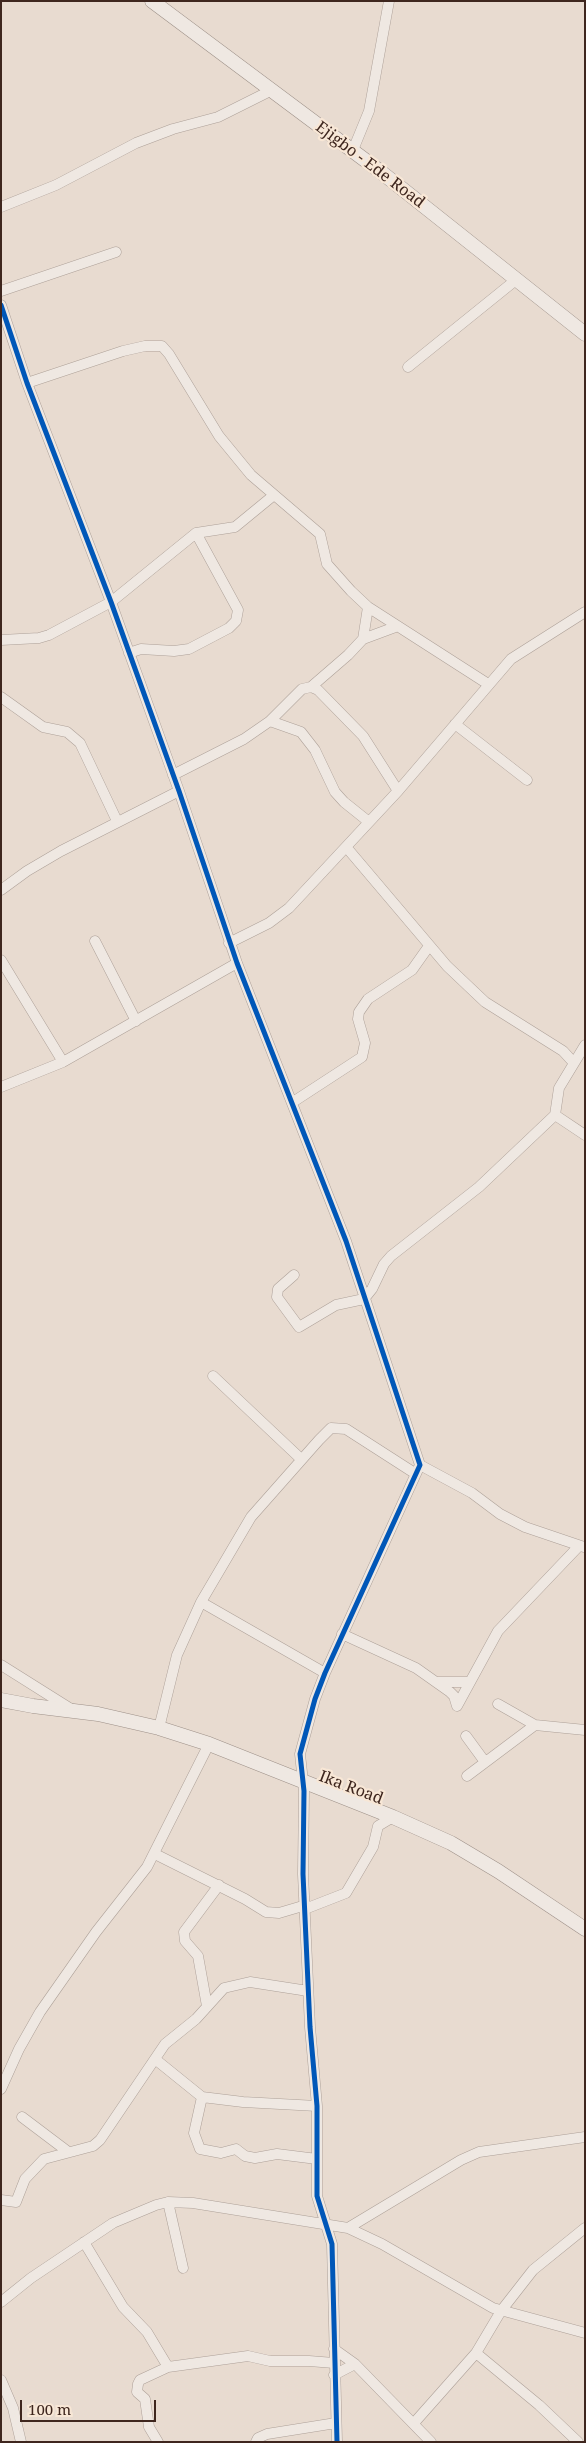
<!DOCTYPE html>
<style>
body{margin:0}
#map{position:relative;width:586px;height:2443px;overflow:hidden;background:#e8dbd0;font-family:"Noto Serif",serif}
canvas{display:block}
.frame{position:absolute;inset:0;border:2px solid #3e261e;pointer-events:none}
.scale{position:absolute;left:20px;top:2400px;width:136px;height:22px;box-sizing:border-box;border:2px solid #3e261e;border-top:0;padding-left:6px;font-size:15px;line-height:18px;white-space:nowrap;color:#3e261e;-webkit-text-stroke:4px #f8e7d6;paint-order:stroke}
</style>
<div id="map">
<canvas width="586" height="2443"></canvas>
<div class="frame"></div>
<div class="scale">100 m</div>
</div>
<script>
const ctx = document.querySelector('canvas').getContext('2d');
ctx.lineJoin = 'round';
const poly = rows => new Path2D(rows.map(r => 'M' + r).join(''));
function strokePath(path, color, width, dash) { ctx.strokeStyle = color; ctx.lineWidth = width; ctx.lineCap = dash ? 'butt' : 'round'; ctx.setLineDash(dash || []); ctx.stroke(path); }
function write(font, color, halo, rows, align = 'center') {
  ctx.font = font + ' "Noto Serif",serif'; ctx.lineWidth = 4.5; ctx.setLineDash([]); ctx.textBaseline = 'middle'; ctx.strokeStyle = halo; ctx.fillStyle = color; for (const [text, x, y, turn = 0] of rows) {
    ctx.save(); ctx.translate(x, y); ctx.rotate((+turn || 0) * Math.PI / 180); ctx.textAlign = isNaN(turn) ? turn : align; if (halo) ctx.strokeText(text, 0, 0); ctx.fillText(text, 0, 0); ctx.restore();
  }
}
const street = poly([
 [353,150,369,111,389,1],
 [1,207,56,185,136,143,173,129,218,117,272,90],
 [1,291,116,252],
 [1,305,27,383,111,602,179,791,237,963,346,1241,420,1465,325,1673,315,1699,300,1754,304,1791,303,1874,310,2027,317,2106,317,2196,332,2244,337,2442],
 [408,367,517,279],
 [27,383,123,351,145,346,162,346,169,354,219,436,251,475,320,534,327,564,351,591,368,607,488,684],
 [363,639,368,607],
 [1,640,39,638,49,635,111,602,196,533,235,527,274,495],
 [129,653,141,649,174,651,189,649,229,628,236,621,238,610,196,533],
 [311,687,348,655,363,639,398,626],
 [1,697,43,727,67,732,80,743,117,821],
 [270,721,301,732,315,750,335,792,344,802,369,822],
 [455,724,527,780],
 [173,775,244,739,270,721,302,689,311,687,318,690,363,736,398,791],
 [347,848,447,966,485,1002,563,1051,574,1063],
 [1,890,27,871,61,851,179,791],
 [95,941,136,1021],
 [229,943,269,923,289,908,398,791,511,659,585,612],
 [1,960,63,1062],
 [1,1087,63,1062,237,963],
 [293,1102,362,1057,365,1043,358,1019,359,1012,368,999,412,970,429,946],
 [555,1115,585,1135],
 [294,1275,278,1289,277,1297,299,1327,336,1305,364,1299,372,1289,384,1264,391,1256,479,1187,555,1115,559,1088,585,1045],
 [213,1376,301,1459],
 [420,1465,472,1493,500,1514,525,1527,584,1547],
 [201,1602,325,1673],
 [342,1634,416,1668,450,1692,454,1696,457,1706],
 [1,1665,71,1709],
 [436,1682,470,1682],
 [498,1704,535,1725,585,1730],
 [457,1706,498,1631,579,1546],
 [159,1728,177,1655,201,1602,251,1517,319,1440,331,1428,346,1429,416,1474],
 [466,1736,485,1762],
 [467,1776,535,1725],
 [155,1854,245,1899,266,1912,279,1913,306,1905],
 [305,1909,346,1893,373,1847,378,1826,393,1817],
 [207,2006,198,1956,185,1941,184,1932,219,1885],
 [155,2059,202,2097,243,2102,317,2106],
 [1,2089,19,2049,40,2012,96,1932,147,1867,209,1744],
 [202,2097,194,2133,200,2149,221,2153,236,2149,245,2156,255,2158,277,2154,317,2159],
 [22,2117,67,2151],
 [1,2200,16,2202,25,2179,44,2159,93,2146,100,2140,165,2044,196,2019,224,1988,250,1982,308,1991],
 [168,2202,183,2268],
 [348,2228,461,2160,479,2152,585,2137],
 [84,2242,123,2307,147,2332,168,2367],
 [1,2302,31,2278,113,2223,156,2205,168,2202,193,2203,348,2228,382,2244,493,2308,585,2333],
 [334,2349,355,2364,431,2442],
 [476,2353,539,2405,578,2442],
 [334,2375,355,2364],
 [1,2380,13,2408,21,2442],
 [414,2423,476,2353,501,2311,533,2270,585,2228],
 [158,2442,149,2427,145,2399,137,2392,138,2384,140,2380,168,2367,248,2356,270,2361,309,2361,334,2363],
 [256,2442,258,2438,267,2434,336,2423]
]);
const secondary = poly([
 [152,1,381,172,585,334],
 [1,1700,33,1706,98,1714,159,1728,209,1744,393,1817,451,1843,498,1871,585,1929]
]);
strokePath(street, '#ada098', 11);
strokePath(secondary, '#9d9088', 15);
strokePath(street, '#efe8e2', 10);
strokePath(secondary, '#efe8e2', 14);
strokePath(poly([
 [1,305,27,383,111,602,179,791,237,963,346,1241,420,1465,325,1673,315,1699,300,1754,304,1791,303,1874,310,2027,317,2106,317,2196,332,2244,337,2442]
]), '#0057b8', 5);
write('16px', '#3e261e', '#f8e7d6', [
 ["Ejigbo - Ede Road",370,165,37],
 ["Ika Road",351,1788,21]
]);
</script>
